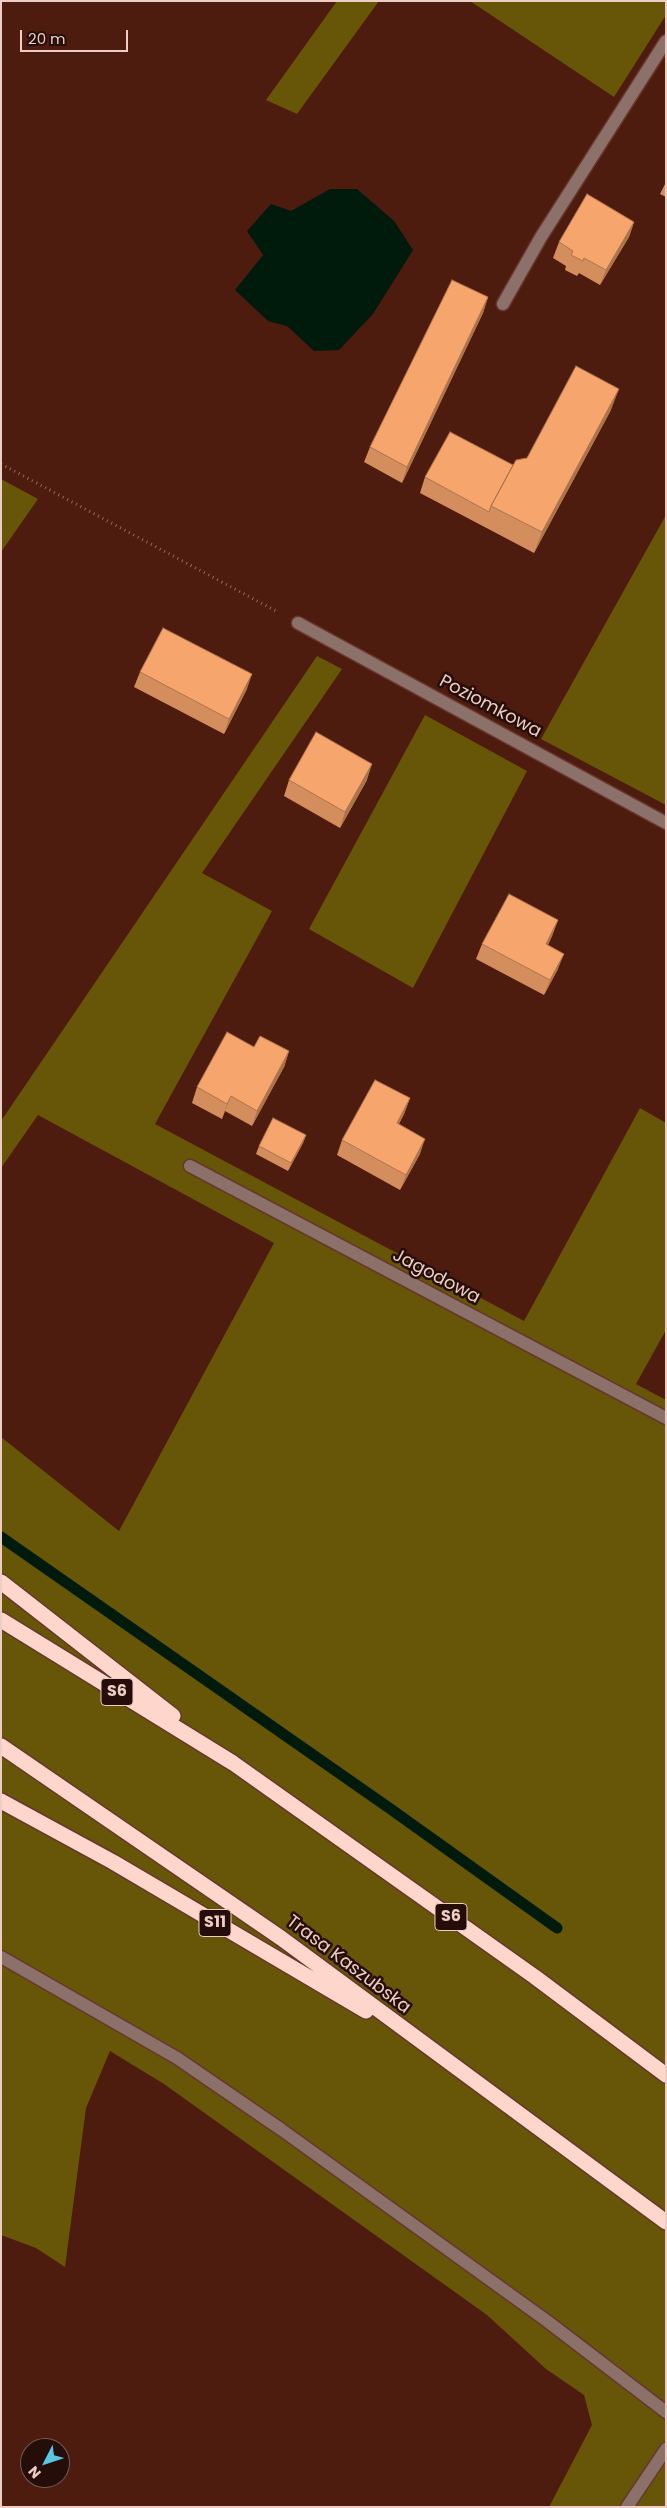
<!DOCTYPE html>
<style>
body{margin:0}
#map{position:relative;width:667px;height:2508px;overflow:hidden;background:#4e1b0f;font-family:Poppins,sans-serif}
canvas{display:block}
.frame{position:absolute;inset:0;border:2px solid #eecdc4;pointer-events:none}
.north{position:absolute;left:20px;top:2438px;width:50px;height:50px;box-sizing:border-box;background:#250e09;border:1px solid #755a54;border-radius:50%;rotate:229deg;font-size:14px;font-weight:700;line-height:20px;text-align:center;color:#eecdc4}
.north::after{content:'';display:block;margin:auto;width:18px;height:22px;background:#57c9e2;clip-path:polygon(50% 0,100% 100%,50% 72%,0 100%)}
.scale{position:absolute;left:20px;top:30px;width:108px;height:22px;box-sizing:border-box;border:2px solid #eecdc4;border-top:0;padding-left:6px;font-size:15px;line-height:18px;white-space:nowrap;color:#eecdc4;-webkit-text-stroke:4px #250e09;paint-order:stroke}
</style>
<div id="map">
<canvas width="667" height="2508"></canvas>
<div class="frame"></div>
<div class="north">N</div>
<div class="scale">20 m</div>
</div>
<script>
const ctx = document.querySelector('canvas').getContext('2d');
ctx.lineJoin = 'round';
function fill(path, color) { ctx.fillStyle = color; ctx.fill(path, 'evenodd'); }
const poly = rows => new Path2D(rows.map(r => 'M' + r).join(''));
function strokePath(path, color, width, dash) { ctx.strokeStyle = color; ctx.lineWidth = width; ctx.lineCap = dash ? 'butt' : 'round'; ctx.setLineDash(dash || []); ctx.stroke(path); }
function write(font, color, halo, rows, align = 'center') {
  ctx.font = font + ' Poppins,sans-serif'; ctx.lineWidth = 5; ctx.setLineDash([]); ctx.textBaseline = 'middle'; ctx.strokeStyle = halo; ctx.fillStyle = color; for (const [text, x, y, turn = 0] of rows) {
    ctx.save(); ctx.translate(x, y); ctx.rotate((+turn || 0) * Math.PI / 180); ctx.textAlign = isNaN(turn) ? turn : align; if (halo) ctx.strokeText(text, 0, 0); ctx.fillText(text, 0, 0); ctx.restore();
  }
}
fill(poly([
 [337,1,379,1,297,114,266,100],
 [470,1,666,1,666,15,614,97],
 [1,479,38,499,1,552],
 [666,515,666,805,541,739],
 [317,656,342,669,202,873,272,911,155,1124,524,1321,640,1108,666,1123,666,1330,636,1384,666,1400,666,2507,549,2507,592,2425,584,2395,546,2369,487,2315,164,2084,110,2051,86,2108,65,2267,36,2248,1,2235,1,1437,119,1531,274,1243,38,1115,1,1168,1,1121],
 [425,715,527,771,413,988,309,929]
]), '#675607');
fill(poly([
 [330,189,357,189,394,221,413,250,373,314,339,350,314,351,287,326,268,321,235,290,263,255,247,231,271,204,291,211]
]), '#001b0b');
strokePath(poly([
 [1,1537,392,1810,557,1928]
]), '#001b0b', 11);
const minor = poly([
 [503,304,541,237,666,41],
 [298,623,666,823],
 [190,1166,666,1418],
 [1,1957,177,2058,282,2130,547,2321,666,2412],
 [627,2507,666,2449]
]);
const highway = poly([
 [1,1582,173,1716],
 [1,1620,233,1763,535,1977,666,2075],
 [1,1746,281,1938,666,2222],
 [1,1801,113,1862,366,2011]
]);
strokePath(minor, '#68372c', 15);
strokePath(highway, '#68372c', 18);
strokePath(poly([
 [1,464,276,611]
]), '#95695f', 3, [1, 4]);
strokePath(minor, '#8c716a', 12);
strokePath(highway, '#ffd6cc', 15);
fill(poly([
 [666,182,666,197,660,194],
 [634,222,629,237,600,285,579,273,577,276,565,270,566,266,553,258,559,242],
 [488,297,483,313,402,483,364,462,370,447],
 [611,410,534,553,420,493,425,477,513,465,527,458],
 [140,672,247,689,224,734,134,687],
 [289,780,367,780,340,828,284,796],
 [558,920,552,936,548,945,558,969,544,995,476,959,482,944],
 [254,1047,289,1051,284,1067,252,1126,225,1111,222,1119,192,1103,197,1087],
 [410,1098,404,1114,399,1124,420,1154,400,1190,337,1155,342,1140],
 [306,1135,303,1143,288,1171,256,1154,259,1146]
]), '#d48e5e');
fill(poly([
 [634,222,629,237,600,285,606,270],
 [488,297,483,313,402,483,407,467],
 [619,389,611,410,534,553,542,532],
 [252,674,247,689,224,734,229,719],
 [372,764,367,780,340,828,345,812],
 [558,920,552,936,540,959,546,944],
 [564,954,558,969,544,995,550,980],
 [289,1051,284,1067,252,1126,257,1111],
 [231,1096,225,1111,222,1119,227,1104],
 [410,1098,404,1114,391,1138,397,1123],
 [306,1135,303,1143,288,1171,291,1163],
 [425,1139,420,1154,400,1190,406,1175]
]), '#ac744c');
const building = poly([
 [587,194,634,222,606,270,584,258,583,261,571,255,573,251,559,242,587,194],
 [452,280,488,297,407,467,370,447,452,280],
 [576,366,619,389,542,532,491,506,516,460,527,458,576,366],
 [450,432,513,465,491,506,489,512,425,477,450,432],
 [163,628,252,674,229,719,140,672,163,628],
 [316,732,372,764,345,812,289,780,316,732],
 [509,894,558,920,546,944,564,954,550,980,482,944,509,894],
 [227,1032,254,1047,260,1036,289,1051,257,1111,231,1096,227,1104,197,1087,227,1032],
 [375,1080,410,1098,397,1123,425,1139,406,1175,342,1140,375,1080],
 [273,1118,306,1135,291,1163,259,1146,273,1118]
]);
fill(building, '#f6a56d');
strokePath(building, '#ac744c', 1);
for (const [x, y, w] of [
 [117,1692,32],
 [451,1917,32],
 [215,1923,32]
]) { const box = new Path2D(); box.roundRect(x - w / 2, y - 13.5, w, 27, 4); ctx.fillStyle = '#250e09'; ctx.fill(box); strokePath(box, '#eecdc4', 1); }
write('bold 16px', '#eecdc4', null, [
 ["S6",117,1692],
 ["S6",451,1917],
 ["S11",215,1923]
]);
write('18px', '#eecdc4', '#250e09', [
 ["Poziomkowa",490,707,28],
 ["Jagodowa",436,1277,28],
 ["Trasa Kaszubska",348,1965,37]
]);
</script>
